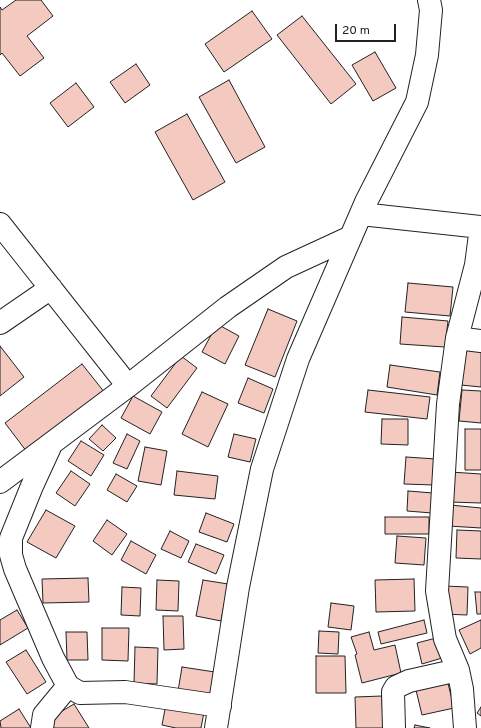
<!DOCTYPE html>
<style>
body{margin:0}
#map{position:relative;width:481px;height:728px;overflow:hidden;background:#fff;font-family:Overpass,sans-serif}
canvas{display:block}
.scale{position:absolute;left:335px;top:24px;width:61px;height:18px;box-sizing:border-box;border:2px solid #222;border-top:0;padding-left:5px;font-size:12px;line-height:14px;white-space:nowrap;color:#222;-webkit-text-stroke:3px #fff;paint-order:stroke}
</style>
<div id="map">
<canvas width="481" height="728"></canvas>
<div class="scale">20 m</div>
</div>
<script>
const ctx = document.querySelector('canvas').getContext('2d');
ctx.lineJoin = 'round';
function fill(path, color) { ctx.fillStyle = color; ctx.fill(path, 'evenodd'); }
const poly = rows => new Path2D(rows.map(r => 'M' + r).join(''));
function strokePath(path, color, width, dash) { ctx.strokeStyle = color; ctx.lineWidth = width; ctx.lineCap = dash ? 'butt' : 'round'; ctx.setLineDash(dash || []); ctx.stroke(path); }
const building = poly([
 [16,0,41,0,53,16,27,36,44,58,20,76,2,53,0,55,0,7,2,10,16,0],
 [252,11,272,39,224,72,205,44,252,11],
 [302,16,356,84,331,104,277,35,302,16],
 [375,52,396,88,373,101,352,65,375,52],
 [136,64,150,85,125,103,110,82,136,64],
 [229,80,265,147,236,163,199,97,229,80],
 [76,83,94,107,68,127,50,103,76,83],
 [187,114,225,182,193,200,155,132,187,114],
 [408,283,453,287,450,316,405,312,408,283],
 [268,309,297,321,275,377,245,365,268,309],
 [402,317,448,321,445,347,400,344,402,317],
 [217,324,239,336,225,364,202,352,217,324],
 [465,345,481,347,481,387,461,385,465,345],
 [0,346,24,377,0,396,0,346],
 [181,356,197,368,167,408,151,396,181,356],
 [82,364,105,393,27,452,5,423,82,364],
 [390,365,440,372,437,395,387,387,390,365],
 [248,378,273,389,264,413,238,403,248,378],
 [368,390,430,397,427,419,365,412,368,390],
 [462,390,481,391,481,423,459,421,462,390],
 [202,392,228,404,208,447,182,434,202,392],
 [133,396,162,412,150,434,121,418,133,396],
 [382,419,408,419,408,445,381,444,382,419],
 [102,425,116,438,103,451,89,439,102,425],
 [465,429,481,429,481,470,465,470,465,429],
 [127,434,140,441,127,469,113,463,127,434],
 [234,434,256,439,250,462,228,457,234,434],
 [81,441,104,455,91,476,68,461,81,441],
 [145,447,167,451,161,485,138,481,145,447],
 [406,457,436,459,434,485,404,484,406,457],
 [71,471,90,484,75,506,56,493,71,471],
 [177,471,218,476,215,499,174,495,177,471],
 [450,472,481,474,481,503,449,502,450,472],
 [116,474,137,486,127,502,107,490,116,474],
 [408,491,433,493,432,513,407,511,408,491],
 [450,505,481,508,481,528,448,526,450,505],
 [46,510,75,526,56,558,27,542,46,510],
 [206,513,234,524,227,542,199,532,206,513],
 [385,517,429,517,429,534,385,534,385,517],
 [107,520,127,534,112,555,93,541,107,520],
 [457,530,481,531,481,559,456,558,457,530],
 [170,531,189,541,181,558,161,549,170,531],
 [397,536,426,538,424,565,395,563,397,536],
 [131,541,156,555,146,574,121,560,131,541],
 [196,544,224,555,216,574,188,562,196,544],
 [88,578,89,602,43,603,42,579,88,578],
 [414,579,415,611,376,612,375,580,414,579],
 [157,580,179,581,178,611,156,610,157,580],
 [203,580,228,584,221,621,196,616,203,580],
 [444,586,468,587,467,615,443,614,444,586],
 [122,587,141,588,140,616,121,615,122,587],
 [475,592,481,592,481,614,477,614,475,592],
 [331,603,354,606,351,630,328,627,331,603],
 [17,610,28,628,0,645,0,620,17,610],
 [163,616,183,616,184,649,164,650,163,616],
 [424,620,427,633,381,644,378,632,424,620],
 [481,620,481,648,470,654,459,630,481,620],
 [102,628,129,628,128,661,102,660,102,628],
 [319,631,339,632,338,654,318,653,319,631],
 [66,632,87,632,88,660,67,660,66,632],
 [369,632,374,650,395,645,401,673,362,683,355,655,357,654,351,637,369,632],
 [436,638,442,658,422,664,417,643,436,638],
 [135,647,158,648,157,684,134,683,135,647],
 [26,650,46,682,27,694,6,662,26,650],
 [316,656,345,656,346,693,316,693,316,656],
 [182,667,215,672,212,695,178,691,182,667],
 [447,679,454,708,422,715,415,686,447,679],
 [382,696,383,728,356,728,355,697,382,696],
 [74,704,89,728,52,728,47,720,74,704],
 [166,704,204,712,201,728,176,728,162,725,166,704],
 [481,707,481,716,477,713,481,707],
 [19,709,31,728,1,728,0,721,19,709],
 [415,725,430,728,414,728,415,725]
]);
fill(building, '#f3c9c0');
strokePath(building, '#222', 1);
const minor = poly([
 [361,214,481,227],
 [0,224,128,386],
 [0,323,51,288],
 [457,338,481,341],
 [50,447,32,486,11,538,11,555,15,569,53,658,68,686,80,693,125,692,220,706],
 [0,482,128,386,228,307,286,267,351,237],
 [42,728,44,715,68,686],
 [216,728,238,587,262,469,298,359,366,202,417,102,427,55,431,10,429,0],
 [394,728,393,692,396,687,409,681,458,670],
 [465,728,462,689,458,670,445,639,437,591,448,404,457,338,476,265,481,227]
]);
strokePath(minor, '#222', 24);
strokePath(minor, '#fff', 22);
</script>
